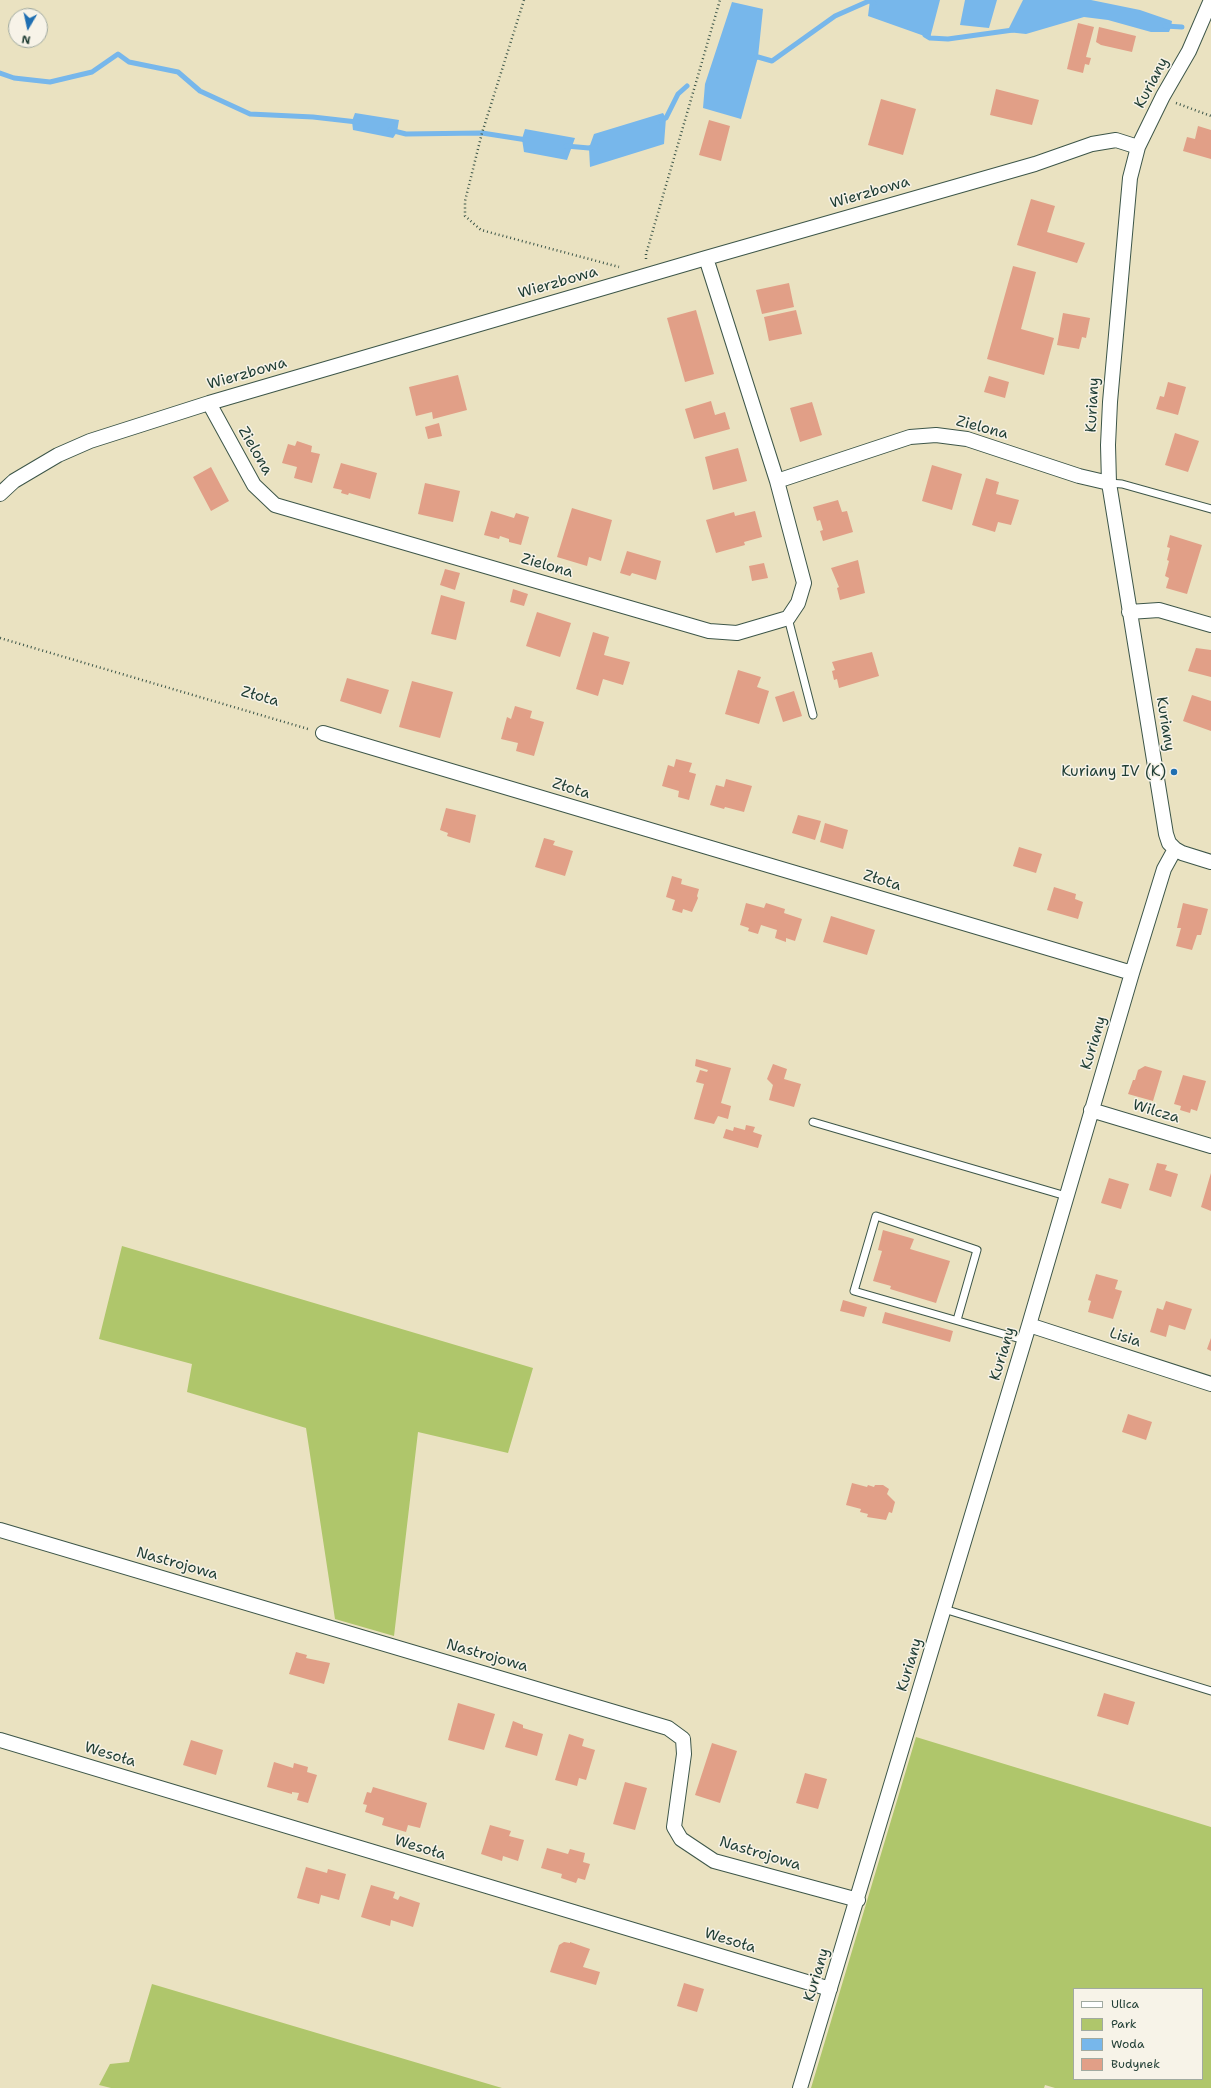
<!DOCTYPE html>
<meta charset="utf-8">
<style>
body{margin:0}
#map{position:relative;width:1211px;height:2088px;overflow:hidden;background:#eae2c1;font-family:"Shantell Sans",sans-serif}
canvas{display:block}
.legend{position:absolute;left:1073px;top:1988px;width:130px;height:92px;box-sizing:border-box;background:#f7f3e8;border:1px solid #a1aaa0;margin:0;padding:5px 7px;list-style:none;font-size:12px;color:#1f3d34}
.legend li{display:flex;align-items:center;gap:8px;height:20px}
.legend b{width:20px;border:1px solid #a1aaa0}
.north{position:absolute;left:8px;top:8px;width:40px;height:40px;box-sizing:border-box;background:#f7f3e8;border:1px solid #a1aaa0;border-radius:50%;rotate:189deg;font-size:11px;font-weight:700;line-height:16px;text-align:center;color:#1f3d34}
.north::after{content:'';display:block;margin:auto;width:14px;height:18px;background:#1f6fb2;clip-path:polygon(50% 0,100% 100%,50% 72%,0 100%)}
</style>
<div id="map">
<canvas width="1211" height="2088"></canvas>
<ul class="legend">
<li><b style="height:5px;background:#fff"></b>Ulica</li>
<li><b style="height:11px;background:#afc66b"></b>Park</li>
<li><b style="height:11px;background:#77b7eb"></b>Woda</li>
<li><b style="height:11px;background:#e19f87"></b>Budynek</li>
</ul>
<div class="north">N</div>
</div>
<script>
const ctx = document.querySelector('canvas').getContext('2d');
ctx.lineJoin = 'round';
function fill(path, color) { ctx.fillStyle = color; ctx.fill(path, 'evenodd'); }
const poly = rows => new Path2D(rows.map(r => 'M' + r).join(''));
function strokePath(path, color, width, dash) { ctx.strokeStyle = color; ctx.lineWidth = width; ctx.lineCap = dash ? 'butt' : 'round'; ctx.setLineDash(dash || []); ctx.stroke(path); }
function write(font, color, halo, rows, align = 'center') {
  ctx.font = font + ' "Shantell Sans",sans-serif'; ctx.lineWidth = 3; ctx.setLineDash([]); ctx.textBaseline = 'middle'; ctx.strokeStyle = halo; ctx.fillStyle = color; for (const [text, x, y, turn = 0] of rows) {
    ctx.save(); ctx.translate(x, y); ctx.rotate((+turn || 0) * Math.PI / 180); ctx.textAlign = isNaN(turn) ? turn : align; if (halo) ctx.strokeText(text, 0, 0); ctx.fillText(text, 0, 0); ctx.restore();
  }
}
fill(poly([
 [122,1246,533,1368,508,1453,418,1432,394,1636,335,1619,306,1428,187,1392,192,1364,99,1339],
 [916,1737,1211,1827,1211,2088,1055,2088,1045,2085,1044,2088,811,2088],
 [1074,1989,1202,1989,1202,2079,1074,2079],
 [152,1984,502,2088,111,2088,99,2085,110,2064,129,2062]
]), '#afc66b');
fill(poly([
 [870,0,940,0,930,38,868,16],
 [965,0,997,0,989,28,960,25],
 [1023,0,1091,0,1140,10,1172,21,1171,27,1169,32,1151,32,1108,20,1084,17,1026,34,1007,32],
 [732,2,763,9,758,57,741,119,703,108,705,84],
 [355,113,399,120,397,132,393,138,353,130,352,121],
 [663,113,666,118,664,144,590,167,589,148,594,134],
 [525,129,575,138,567,160,524,152,522,139]
]), '#77b7eb');
strokePath(poly([
 [1165,26,1182,27],
 [925,35,930,38,948,39,1013,30],
 [753,59,758,57,772,61,835,16,869,1,874,3],
 [0,73,14,78,50,82,92,72,118,54,129,62,178,72,200,91,250,114,313,117,357,122],
 [661,120,666,118,678,94,687,86],
 [390,130,406,134,482,133,527,140],
 [566,146,589,148,596,146]
]), '#77b7eb', 5);
fill(poly([
 [1078,23,1094,27,1086,57,1091,58,1089,65,1085,64,1083,73,1067,69],
 [1099,27,1136,36,1132,52,1101,45,1096,42],
 [996,89,1039,100,1032,125,990,115],
 [881,99,916,109,903,155,868,145],
 [709,120,730,126,721,161,699,155],
 [1198,126,1211,130,1211,159,1183,151,1187,137,1195,139],
 [1031,199,1055,206,1047,232,1085,243,1077,263,1017,245],
 [1013,266,1036,272,1021,329,1054,338,1044,375,987,359],
 [789,283,794,307,762,314,756,290],
 [696,310,714,374,685,382,667,318],
 [796,310,802,334,769,341,764,317],
 [1063,313,1090,318,1086,338,1082,337,1079,349,1057,345],
 [458,375,467,410,433,419,432,412,416,416,409,387],
 [989,376,1009,382,1005,398,984,392],
 [1168,382,1186,387,1178,415,1156,409,1160,396,1164,397],
 [711,401,715,415,725,412,730,429,694,439,685,409],
 [812,402,822,435,800,442,790,408],
 [439,423,442,436,428,439,425,427],
 [1175,433,1199,441,1188,472,1165,465],
 [297,441,312,446,311,452,320,454,312,483,294,478,297,467,282,463,288,444,295,446],
 [738,448,747,481,713,490,705,457],
 [341,463,377,473,370,499,349,493,348,495,341,493,342,490,333,488],
 [932,465,962,474,952,510,922,501],
 [211,467,229,501,211,511,193,477],
 [986,478,999,482,996,494,1019,500,1011,525,998,522,995,532,972,525],
 [425,483,460,491,453,522,418,514],
 [838,500,842,512,847,511,853,532,823,541,820,531,823,530,820,520,817,521,813,507],
 [572,508,612,520,601,561,589,557,587,566,557,557],
 [491,511,514,518,516,513,529,517,521,545,509,542,509,539,500,536,499,539,484,535],
 [755,511,762,537,744,542,745,545,716,553,706,520,734,512,735,516],
 [1170,535,1202,545,1187,594,1166,588,1169,578,1165,576,1169,561,1167,560,1170,548,1167,547],
 [627,551,661,561,656,580,632,573,630,576,620,573],
 [858,560,865,593,840,600,837,588,839,587,831,568],
 [764,563,768,578,752,581,749,566],
 [445,569,460,573,455,590,440,585],
 [513,589,528,594,524,606,510,602],
 [441,595,465,602,456,640,431,634],
 [537,612,571,623,560,657,526,646],
 [593,632,609,637,604,655,630,662,623,685,603,679,598,696,576,689],
 [1196,648,1211,650,1211,677,1188,671],
 [872,652,879,676,839,688,837,679,834,680,832,671,835,670,832,662],
 [738,670,761,677,757,687,769,691,759,724,725,714],
 [347,678,389,690,381,714,340,701],
 [412,681,453,692,440,738,399,727],
 [794,691,802,716,783,722,775,697],
 [1192,695,1211,701,1211,731,1183,721],
 [515,706,532,711,530,718,544,722,534,756,516,751,518,743,501,739,507,717,511,719],
 [676,759,692,763,689,772,696,774,689,800,678,797,679,791,662,786,668,765,674,767],
 [726,779,752,786,744,812,725,807,724,809,710,805,716,785,724,787],
 [446,808,476,815,470,843,447,836,448,833,440,830],
 [798,815,821,821,815,840,792,833],
 [825,823,848,830,843,849,820,842],
 [544,838,555,841,553,845,573,851,565,876,535,867],
 [1019,847,1042,854,1036,873,1013,866],
 [672,876,682,879,681,884,699,889,697,896,698,898,692,912,683,909,682,913,672,910,675,900,666,897],
 [1054,887,1076,894,1075,899,1083,902,1078,919,1047,910],
 [746,903,764,908,766,903,785,909,784,913,802,919,795,941,786,938,786,942,775,938,777,930,761,925,758,934,748,931,749,928,740,925],
 [1183,903,1208,909,1201,935,1197,935,1192,950,1176,946,1181,928,1177,928],
 [831,916,875,930,867,955,823,942],
 [696,1059,731,1068,721,1103,731,1106,728,1119,718,1116,714,1124,694,1119,704,1084,696,1082,700,1070,707,1072,708,1070,695,1066],
 [773,1064,787,1069,784,1079,801,1084,794,1107,769,1100,773,1085,767,1079],
 [1145,1066,1162,1071,1153,1101,1128,1094,1133,1080,1135,1080,1138,1070],
 [1183,1075,1206,1081,1197,1111,1191,1109,1190,1113,1180,1110,1181,1106,1174,1104],
 [746,1125,755,1127,753,1132,762,1135,758,1148,723,1138,726,1129,733,1131,734,1127,745,1130],
 [1157,1163,1167,1165,1165,1170,1178,1174,1171,1197,1149,1190],
 [1211,1173,1211,1211,1201,1207],
 [1109,1178,1129,1184,1121,1209,1101,1203],
 [883,1230,914,1239,910,1249,950,1261,936,1303,890,1289,891,1286,873,1281,882,1251,878,1250],
 [1096,1274,1118,1280,1115,1289,1122,1291,1113,1319,1088,1312,1091,1301,1088,1300],
 [843,1300,867,1307,864,1317,840,1311],
 [1166,1301,1192,1309,1185,1330,1169,1325,1166,1337,1150,1332,1157,1308,1163,1310],
 [885,1312,953,1331,950,1342,882,1323],
 [1211,1338,1211,1351,1207,1349],
 [1128,1414,1152,1422,1146,1440,1122,1432],
 [852,1483,867,1487,868,1485,874,1487,875,1485,883,1485,889,1489,887,1494,895,1502,892,1513,889,1512,886,1520,867,1517,868,1514,860,1512,861,1509,846,1505],
 [296,1652,307,1655,306,1658,330,1663,324,1684,289,1674],
 [1104,1693,1135,1702,1128,1725,1097,1716],
 [458,1703,495,1714,484,1750,448,1740],
 [513,1721,523,1725,523,1728,543,1734,537,1756,505,1747],
 [569,1734,584,1739,582,1746,595,1750,586,1780,579,1778,577,1786,555,1780],
 [191,1740,223,1750,216,1775,183,1765],
 [712,1743,737,1751,720,1803,695,1795],
 [274,1762,293,1768,294,1763,308,1767,307,1772,317,1775,308,1803,297,1800,299,1793,292,1792,292,1794,267,1787],
 [805,1773,827,1779,818,1809,796,1803],
 [625,1782,647,1788,635,1830,613,1824],
 [373,1787,427,1803,420,1828,408,1825,406,1832,382,1825,384,1818,365,1812,367,1805,363,1804,367,1792,371,1793],
 [490,1825,511,1831,509,1836,524,1840,518,1861,503,1856,502,1861,481,1854],
 [547,1848,568,1854,570,1849,585,1853,583,1862,590,1864,585,1880,578,1878,576,1883,561,1878,562,1874,541,1868],
 [306,1867,327,1873,328,1869,346,1874,339,1900,321,1895,319,1904,297,1898],
 [371,1885,395,1892,393,1898,398,1900,400,1896,420,1903,413,1927,391,1920,390,1926,361,1917],
 [564,1942,570,1943,570,1942,590,1949,583,1967,600,1972,596,1985,550,1972,559,1945],
 [684,1983,704,1989,697,2012,677,2006]
]), '#e19f87');
const service = poly([
 [1109,483,1122,484,1211,509],
 [788,618,813,715],
 [813,1122,1066,1196],
 [957,1320,977,1250,876,1216,854,1291,1024,1340],
 [944,1609,1211,1691]
]);
const minor = poly([
 [1211,0,1189,51,1163,96,1138,147,1130,178,1110,402,1108,445,1109,483,1166,834,1169,843,1175,849,1182,853,1211,862],
 [209,403,254,485,275,505,709,631,737,633,788,618,798,603,804,583,777,481,706,258],
 [777,481,910,437,936,435,967,439,1079,476,1109,483],
 [0,494,14,481,58,455,90,441,209,403,706,258,1035,164,1092,144,1116,140,1138,147],
 [1129,612,1159,610,1211,625],
 [323,733,1132,973],
 [1091,1110,1211,1146],
 [1029,1325,1211,1384],
 [0,1530,668,1728,683,1739,684,1754,674,1827,681,1839,714,1861,858,1900],
 [0,1740,830,1989],
 [800,2088,1029,1325,1132,973,1164,869,1175,849]
]);
strokePath(service, '#3d5649', 9);
strokePath(minor, '#3d5649', 16);
strokePath(poly([
 [524,0,482,133,465,201,465,216,481,230,619,267],
 [1176,103,1211,116],
 [646,259,646,254,720,0],
 [0,638,308,729]
]), '#3d5649', 2.5, [1, 3]);
strokePath(service, '#fff', 7);
strokePath(minor, '#fff', 14);
for (const [x, y, r, color] of [
 [1174,772,4,"#1f6fb2"]
]) { const dot = new Path2D(); dot.arc(x, y, r, 0, 2 * Math.PI); ctx.fillStyle = color; ctx.fill(dot); strokePath(dot, '#f7f3e8', 1.5); }
write('15px', '#1f3d34', '#f7f3e8', [
 ["Kuriany",1152,83,-62],
 ["Wierzbowa",870,193,-16],
 ["Wierzbowa",558,283,-16],
 ["Wierzbowa",247,374,-16],
 ["Kuriany",1093,405,-87],
 ["Zielona",982,428,15],
 ["Zielona",255,451,60],
 ["Zielona",547,566,16],
 ["Złota",260,697,16],
 ["Kuriany",1165,724,81],
 ["Złota",571,789,17],
 ["Złota",882,881,17],
 ["Kuriany",1094,1043,-73],
 ["Wilcza",1156,1112,17],
 ["Lisia",1125,1338,18],
 ["Kuriany",1003,1354,-73],
 ["Nastrojowa",177,1564,16],
 ["Nastrojowa",487,1656,16],
 ["Kuriany",910,1665,-73],
 ["Wesoła",110,1755,17],
 ["Wesoła",420,1848,17],
 ["Nastrojowa",760,1854,17],
 ["Wesoła",730,1941,17],
 ["Kuriany",817,1975,-73]
]);
write('15px', '#1f3d34', '#f7f3e8', [
 ["Kuriany IV (K)",1166,772]
], 'right');
</script>
